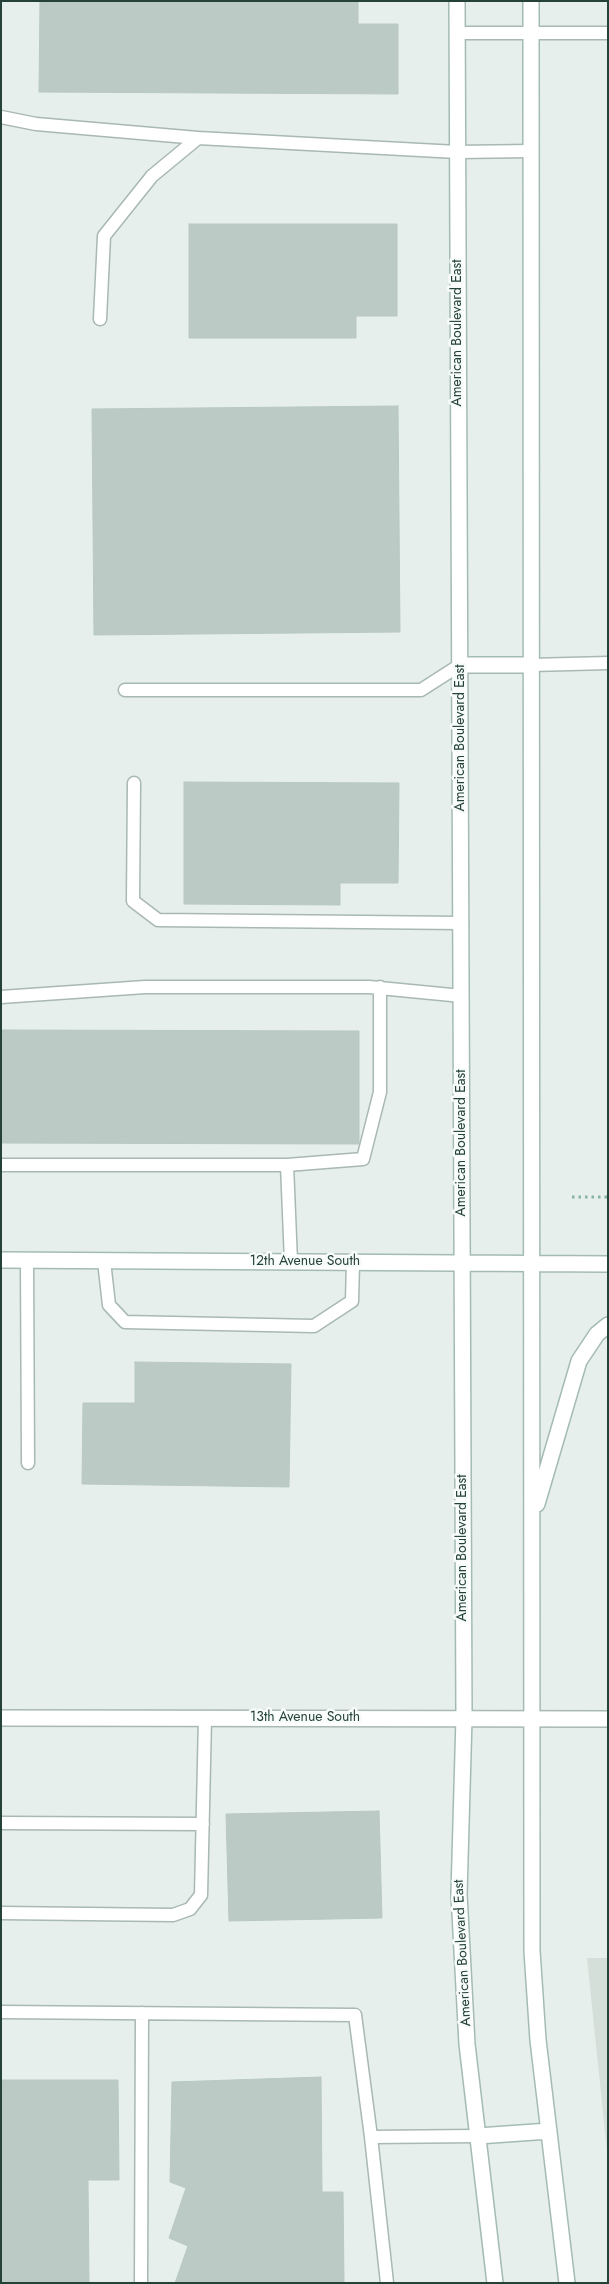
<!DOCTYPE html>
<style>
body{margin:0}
#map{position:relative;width:609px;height:2284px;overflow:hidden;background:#e6efeb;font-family:Jost,sans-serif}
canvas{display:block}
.frame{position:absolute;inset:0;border:2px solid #24423a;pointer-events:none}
</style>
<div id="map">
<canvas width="609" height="2284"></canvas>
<div class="frame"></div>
</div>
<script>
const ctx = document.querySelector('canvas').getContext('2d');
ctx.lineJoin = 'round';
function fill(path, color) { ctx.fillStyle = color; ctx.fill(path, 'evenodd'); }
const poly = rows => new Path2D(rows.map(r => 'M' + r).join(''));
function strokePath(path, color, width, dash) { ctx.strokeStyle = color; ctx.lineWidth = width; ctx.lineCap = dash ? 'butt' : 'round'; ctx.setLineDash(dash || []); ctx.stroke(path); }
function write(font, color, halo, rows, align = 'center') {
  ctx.font = font + ' Jost,sans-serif'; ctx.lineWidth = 5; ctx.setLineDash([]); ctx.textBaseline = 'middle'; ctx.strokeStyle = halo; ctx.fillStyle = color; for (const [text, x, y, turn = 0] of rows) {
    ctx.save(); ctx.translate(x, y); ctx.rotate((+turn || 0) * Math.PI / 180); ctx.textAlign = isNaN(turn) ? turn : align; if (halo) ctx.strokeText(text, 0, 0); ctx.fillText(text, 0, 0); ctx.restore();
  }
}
fill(poly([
 [587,1958,608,1958,608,2161]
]), '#d4dfda');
const building = poly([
 [40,1,358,1,358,24,398,24,398,94,39,92,40,1],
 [189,224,397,224,397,316,356,316,356,338,189,338,189,224],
 [398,406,400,632,94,635,92,409,398,406],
 [184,782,399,783,398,883,340,883,340,905,184,904,184,782],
 [1,1030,359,1031,359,1144,1,1143,1,1030],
 [135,1362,291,1364,289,1487,82,1484,83,1403,135,1403,135,1362],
 [379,1811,382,1918,229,1921,226,1814,379,1811],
 [321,2077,322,2192,343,2192,344,2283,175,2283,188,2246,169,2238,186,2188,170,2182,172,2082,321,2077],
 [1,2080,118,2080,119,2180,88,2180,89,2283,1,2283,1,2080]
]);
fill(building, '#bbcac4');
strokePath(building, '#b8c9c2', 1);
const lane = poly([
 [457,33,608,33],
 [1,117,36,124,198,138],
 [100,319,104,236,152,176,198,138,457,152,531,151],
 [531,665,608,663],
 [125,690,421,690,460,665],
 [134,783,133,901,158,920,462,923],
 [1,997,145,987,369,987,462,996],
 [1,1165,287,1165,363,1159,380,1092,380,987],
 [287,1165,291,1262],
 [27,1261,28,1463],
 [104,1261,109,1305,125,1322,314,1326,352,1301,353,1263],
 [1,1823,203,1824],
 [1,1913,173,1915,190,1909,201,1895,205,1718],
 [1,2012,355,2015,371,2137,478,2136],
 [371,2137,387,2283],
 [141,2283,142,2013]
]);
const street = poly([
 [1,1718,608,1719]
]);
const secondary = poly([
 [457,1,464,1718,459,1894,467,2044,495,2283],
 [531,1,532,1951,538,2040,567,2283],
 [460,665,531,665],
 [1,1260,608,1264],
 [537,1504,579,1361,597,1334,608,1325],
 [478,2136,549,2131]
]);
strokePath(lane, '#a8b8b2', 15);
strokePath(street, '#a8b8b2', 18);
strokePath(secondary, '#a4bbb3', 18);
strokePath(poly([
 [572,1197,608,1197]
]), '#86b3a5', 3, [2.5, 4]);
strokePath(lane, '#fff', 12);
strokePath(street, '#fff', 15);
strokePath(secondary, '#fff', 15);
write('14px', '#24423a', '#f7fbf9', [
 ["American Boulevard East",458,333,-90],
 ["American Boulevard East",461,738,-90],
 ["American Boulevard East",462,1143,-90],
 ["12th Avenue South",305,1262],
 ["American Boulevard East",463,1548,-90],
 ["13th Avenue South",305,1718],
 ["American Boulevard East",463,1953,-93]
]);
</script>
